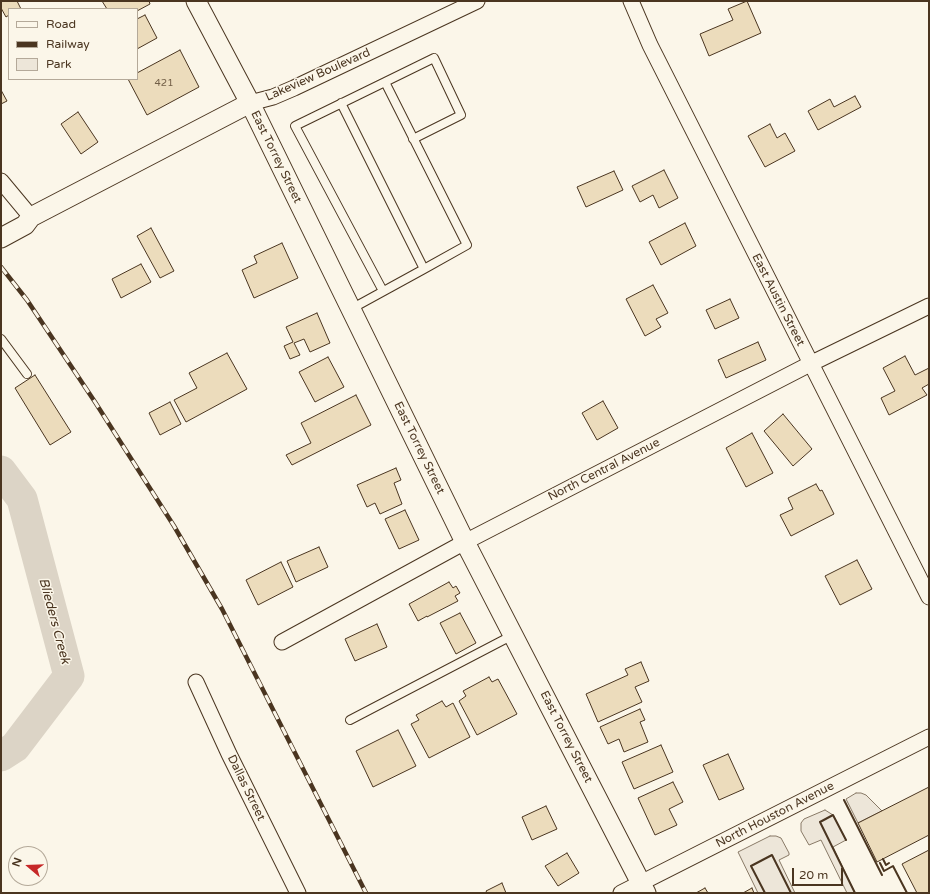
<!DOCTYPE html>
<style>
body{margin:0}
#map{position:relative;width:930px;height:894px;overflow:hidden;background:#fbf6e9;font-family:"Varela Round",sans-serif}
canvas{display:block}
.frame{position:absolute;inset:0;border:2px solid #4a3520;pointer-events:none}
.legend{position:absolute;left:8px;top:8px;width:130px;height:72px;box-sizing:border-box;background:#fbf6e9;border:1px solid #b4a999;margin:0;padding:5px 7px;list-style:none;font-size:12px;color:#4a3520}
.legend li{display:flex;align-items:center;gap:8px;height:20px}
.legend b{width:20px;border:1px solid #b4a999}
.north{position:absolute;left:8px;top:846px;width:40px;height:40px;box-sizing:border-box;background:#fbf6e9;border:1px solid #b4a999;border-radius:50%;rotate:289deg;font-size:11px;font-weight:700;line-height:16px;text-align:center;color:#4a3520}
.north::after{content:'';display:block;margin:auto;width:14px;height:18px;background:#c62828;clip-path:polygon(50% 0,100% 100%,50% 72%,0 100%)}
.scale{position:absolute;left:792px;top:868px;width:51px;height:18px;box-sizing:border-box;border:2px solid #4a3520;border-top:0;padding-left:5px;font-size:12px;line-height:14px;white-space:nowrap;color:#4a3520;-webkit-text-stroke:3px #fbf6e9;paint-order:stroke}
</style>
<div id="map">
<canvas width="930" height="894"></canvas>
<div class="frame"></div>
<ul class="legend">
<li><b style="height:5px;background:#fbf6e9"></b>Road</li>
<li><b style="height:5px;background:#4a3520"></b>Railway</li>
<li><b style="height:11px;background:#ede6d9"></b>Park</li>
</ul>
<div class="north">N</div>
<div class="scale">20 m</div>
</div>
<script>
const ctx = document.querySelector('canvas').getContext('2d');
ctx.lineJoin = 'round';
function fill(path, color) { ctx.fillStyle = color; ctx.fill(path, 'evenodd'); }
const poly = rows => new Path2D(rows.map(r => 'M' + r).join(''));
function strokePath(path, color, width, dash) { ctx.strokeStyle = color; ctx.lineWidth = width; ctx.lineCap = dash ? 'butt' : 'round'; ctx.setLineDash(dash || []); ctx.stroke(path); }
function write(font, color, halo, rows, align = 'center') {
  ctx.font = font + ' "Varela Round",sans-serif'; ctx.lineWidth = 3; ctx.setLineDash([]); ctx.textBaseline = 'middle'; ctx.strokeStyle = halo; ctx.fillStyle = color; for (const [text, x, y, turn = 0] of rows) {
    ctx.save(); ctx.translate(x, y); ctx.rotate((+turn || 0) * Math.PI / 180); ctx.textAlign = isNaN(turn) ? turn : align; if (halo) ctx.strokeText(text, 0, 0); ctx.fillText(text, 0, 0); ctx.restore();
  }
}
const green = poly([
 [856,793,861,793,866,795,882,811,858,823,846,799,856,793],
 [825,810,833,815,846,840,833,847,855,893,847,893,821,840,809,845,801,831,801,823,804,819,825,810],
 [770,836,776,836,781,838,789,853,789,855,779,860,795,893,758,893,738,852,770,836]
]);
fill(green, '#ede6d9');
strokePath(green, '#887966', 1);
strokePath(poly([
 [1,471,22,499,69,676,15,747,1,756]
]), '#dcd4c6', 31);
const building = poly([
 [1,1,17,1,21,9,9,9,9,15,6,17,1,8,1,1],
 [102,1,149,1,150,4,137,11,137,9,107,9,102,1],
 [747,1,761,33,709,56,700,34,733,20,728,9,747,1],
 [145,15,157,38,137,49,137,19,145,15],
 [180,50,199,87,147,115,128,79,137,79,137,73,180,50],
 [1,90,7,101,1,104,1,90],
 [855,96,861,107,818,130,808,111,830,99,834,107,855,96],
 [78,112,98,142,81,154,61,124,78,112],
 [770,124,777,138,785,133,795,151,765,167,748,136,770,124],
 [664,170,678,198,659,208,653,195,640,202,632,186,664,170],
 [614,171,623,190,586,207,577,187,614,171],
 [685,223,696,246,661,265,649,242,685,223],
 [151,228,174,271,160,278,137,236,151,228],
 [282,243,298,278,254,298,242,270,257,263,254,256,282,243],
 [141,264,151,282,121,298,112,279,141,264],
 [653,285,668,313,656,319,661,327,645,336,626,299,653,285],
 [730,299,739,318,715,329,706,310,730,299],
 [317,313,330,343,310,352,304,339,294,343,300,355,290,359,284,346,293,342,286,327,317,313],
 [758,342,766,360,726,378,718,360,758,342],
 [227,353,247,389,186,422,174,400,197,388,189,373,227,353],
 [905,356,915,375,929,368,929,384,922,388,927,395,889,415,881,398,895,391,883,368,905,356],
 [328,357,344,387,315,402,299,372,328,357],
 [35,375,71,432,50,445,15,388,35,375],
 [356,395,371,425,292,465,286,455,311,443,301,423,356,395],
 [603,401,618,428,597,440,582,413,603,401],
 [170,402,181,424,160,435,149,413,170,402],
 [783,414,812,449,793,466,764,431,783,414],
 [752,433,773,473,746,487,726,448,752,433],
 [396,468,401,480,394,483,402,504,380,514,375,503,367,507,357,485,396,468],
 [816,484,820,491,822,490,834,514,791,536,780,515,793,509,788,498,816,484],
 [405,510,419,540,399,549,385,519,405,510],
 [319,547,328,567,296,582,287,561,319,547],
 [857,560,872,589,840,605,825,576,857,560],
 [281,562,293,587,258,605,246,580,281,562],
 [449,582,453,588,456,586,460,593,455,596,458,601,427,617,427,616,418,621,409,604,449,582],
 [460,613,476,643,456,654,440,623,460,613],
 [377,624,387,647,355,661,345,639,377,624],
 [641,662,649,681,635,687,642,702,598,722,586,694,628,675,625,669,641,662],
 [489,677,492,682,498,679,517,714,477,735,459,701,466,696,463,691,489,677],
 [442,701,446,707,453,703,470,737,429,758,411,724,419,720,416,715,442,701],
 [640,709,645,720,640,722,648,742,624,752,619,739,608,744,600,727,640,709],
 [398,730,416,766,373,787,356,751,398,730],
 [661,745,673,772,634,789,622,762,661,745],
 [728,754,744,789,719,800,703,765,728,754],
 [673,782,683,802,669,809,677,825,655,835,638,798,673,782],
 [929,787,929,835,877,862,858,823,929,787],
 [546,806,557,829,532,840,522,817,546,806],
 [929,850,929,893,917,893,902,864,929,850],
 [567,853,579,873,558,886,545,866,567,853],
 [502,883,506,893,487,893,486,891,502,883],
 [705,888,708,893,696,893,705,888],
 [752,888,754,893,743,893,752,888]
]);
fill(building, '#ecdcbc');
strokePath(building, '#4a3520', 1);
const service = poly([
 [385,82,434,58,461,115,413,139],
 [341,103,424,269],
 [351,309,424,269,467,245,385,82,295,126,383,291],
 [1,339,27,374],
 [350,720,513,635]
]);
const minor = poly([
 [631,1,650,45,929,597],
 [250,103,273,97,294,88,477,1],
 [1,181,31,217],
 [282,642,465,542,810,364,929,306],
 [196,682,229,754,298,893],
 [621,893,929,737]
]);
const tertiary = poly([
 [196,1,250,103,465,542,646,893],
 [1,238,25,225,31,217,250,103]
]);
strokePath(service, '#4a3520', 10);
strokePath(minor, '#4a3520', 17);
strokePath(tertiary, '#4a3520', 21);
strokePath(service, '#fbf6e9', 8);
strokePath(minor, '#fbf6e9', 15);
strokePath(tertiary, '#fbf6e9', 19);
const rail = poly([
 [1,267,27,300,95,402,174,526,222,609,366,893]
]);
strokePath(rail, '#4a3520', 4.5);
strokePath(rail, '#fbf6e9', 3, [9]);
strokePath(poly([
 [844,800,882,875],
 [846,840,833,815,820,822,855,893],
 [883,859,886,865,889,863],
 [880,863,884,871,893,866,907,893],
 [765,893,751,866,772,855,791,893]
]), '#4a3520', 2);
write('10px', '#725f47', null, [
 ["421",164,83]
]);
write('12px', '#4a3520', '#fbf6e9', [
 ["Lakeview Boulevard",318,75,-24],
 ["East Torrey Street",276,157,64],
 ["East Austin Street",778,300,63],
 ["East Torrey Street",419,448,64],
 ["North Central Avenue",604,470,-27],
 ["East Torrey Street",566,737,63],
 ["Dallas Street",246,788,64],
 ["North Houston Avenue",775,815,-27]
]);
write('italic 13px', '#4a3520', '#fbf6e9', [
 ["Blieders Creek",54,621,75]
]);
</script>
